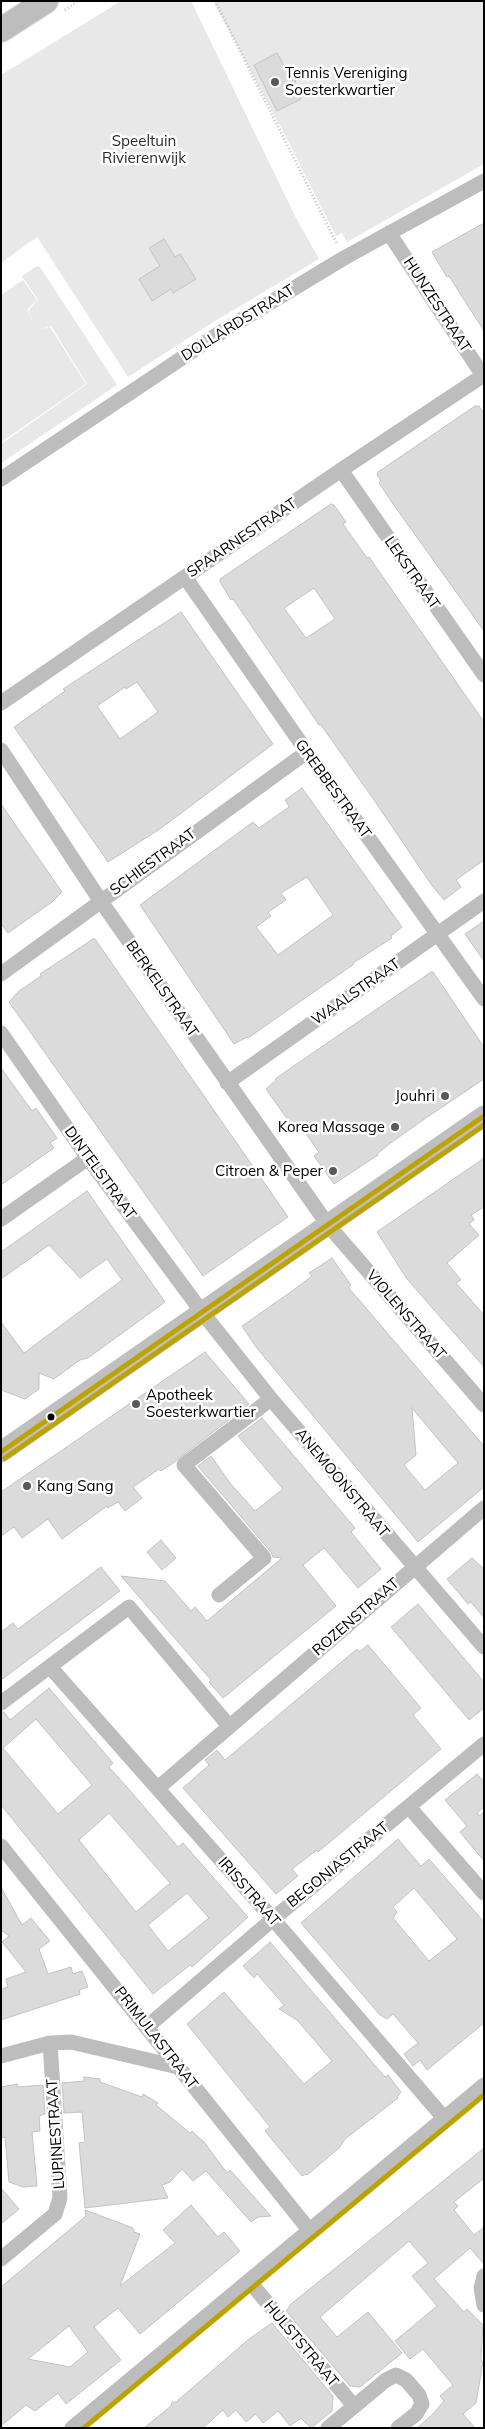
<!DOCTYPE html>
<style>
body{margin:0}
#map{position:relative;width:485px;height:2429px;overflow:hidden;background:#fff;font-family:Mulish,sans-serif}
canvas{display:block}
.frame{position:absolute;inset:0;border:2px solid #000;pointer-events:none}
</style>
<div id="map">
<canvas width="485" height="2429"></canvas>
<div class="frame"></div>
</div>
<script>
const ctx = document.querySelector('canvas').getContext('2d');
ctx.lineJoin = 'round';
function fill(path, color) { ctx.fillStyle = color; ctx.fill(path, 'evenodd'); }
const poly = rows => new Path2D(rows.map(r => 'M' + r).join(''));
function strokePath(path, color, width, dash) { ctx.strokeStyle = color; ctx.lineWidth = width; ctx.lineCap = dash ? 'butt' : 'round'; ctx.setLineDash(dash || []); ctx.stroke(path); }
function write(font, color, halo, rows, align = 'center') {
  ctx.font = font + ' Mulish,sans-serif'; ctx.lineWidth = 5; ctx.setLineDash([]); ctx.textBaseline = 'middle'; ctx.strokeStyle = halo; ctx.fillStyle = color; for (const [text, x, y, turn = 0] of rows) {
    ctx.save(); ctx.translate(x, y); ctx.rotate((+turn || 0) * Math.PI / 180); ctx.textAlign = isNaN(turn) ? turn : align; if (halo) ctx.strokeText(text, 0, 0); ctx.fillText(text, 0, 0); ctx.restore();
  }
}
fill(poly([
 [121,1,191,1,295,216,319,259,215,321,128,377,37,237,1,263,1,75],
 [213,1,484,1,484,164,347,242,342,233,336,236,285,135],
 [37,266,40,267,117,385,1,463,1,444,87,384,51,326,38,330,50,327,86,384,1,442,1,295,23,280,37,300,27,310,36,326,28,311,38,300,22,276]
]), '#e8e8e8');
const building = poly([
 [277,53,287,71,298,74,294,85,301,99,277,111,254,65,277,53],
 [484,223,484,331,449,276,447,277,432,252,484,223],
 [164,239,175,257,180,254,196,279,173,293,171,289,152,301,139,279,160,266,149,248,164,239],
 [475,406,479,406,484,414,484,631,393,504,379,483,381,481,377,475,378,472,475,406],
 [331,504,334,505,346,522,343,524,367,558,369,557,484,722,484,860,456,880,461,887,444,900,433,887,374,800,321,725,319,725,233,599,231,600,220,582,220,579,331,504],
 [314,588,335,619,306,638,284,608,314,588],
 [181,612,273,744,160,829,108,862,14,727,65,691,63,689,181,612],
 [137,682,158,712,120,739,97,706,125,687,126,689,137,682],
 [302,788,402,927,391,936,392,938,353,963,354,964,248,1038,247,1037,234,1044,140,905,253,822,259,828,289,807,285,800,302,788],
 [307,877,333,915,278,955,256,927,271,916,268,912,286,900,281,893,307,877],
 [1,804,62,892,52,902,8,933,1,924,1,804],
 [484,921,484,961,465,934,484,921],
 [93,939,95,939,288,1217,203,1276,9,1002,19,991,41,976,40,974,93,939],
 [431,972,433,972,484,1047,484,1079,423,1120,392,1142,377,1154,378,1155,334,1184,314,1156,319,1152,301,1127,295,1130,266,1089,276,1080,275,1079,295,1065,431,972],
 [1,1068,32,1111,36,1108,57,1138,50,1143,54,1148,1,1185,1,1068],
 [484,1158,484,1207,471,1215,474,1220,469,1224,479,1235,447,1263,461,1280,456,1283,484,1315,484,1367,407,1279,377,1232,484,1158],
 [87,1191,165,1302,88,1358,80,1360,54,1379,39,1373,39,1389,25,1399,1,1390,1,1322,24,1353,122,1280,107,1259,80,1278,49,1245,1,1279,1,1252,87,1191],
 [332,1258,351,1285,348,1287,484,1446,484,1487,418,1542,256,1347,242,1326,292,1291,312,1276,309,1273,332,1258],
 [412,1408,458,1463,425,1490,404,1465,416,1455,412,1408],
 [205,1352,249,1404,176,1461,161,1471,159,1469,133,1487,142,1498,125,1511,118,1502,108,1508,107,1506,62,1539,48,1519,22,1538,14,1527,1,1536,1,1492,205,1352],
 [262,1418,355,1528,351,1532,381,1569,358,1588,324,1548,303,1565,336,1606,223,1698,209,1682,211,1680,121,1576,165,1581,191,1611,195,1607,207,1621,282,1558,273,1557,271,1552,198,1466,211,1456,230,1483,255,1511,283,1489,238,1436,262,1418],
 [161,1540,176,1558,162,1570,147,1552,161,1540],
 [472,1558,484,1569,484,1618,471,1602,468,1604,447,1579,472,1558],
 [101,1567,120,1591,1,1680,1,1632,13,1623,18,1629,101,1567],
 [418,1604,484,1682,484,1708,469,1720,391,1627,418,1604],
 [368,1645,421,1708,413,1715,441,1749,318,1852,317,1850,292,1869,298,1876,276,1894,183,1788,209,1765,205,1760,217,1750,225,1760,357,1649,359,1652,368,1645],
 [49,1688,113,1763,109,1767,133,1794,178,1847,183,1843,248,1917,192,1967,190,1965,153,1994,1,1805,1,1712,4,1712,10,1720,49,1688],
 [36,1719,92,1785,58,1814,3,1748,36,1719],
 [109,1813,170,1883,136,1912,79,1840,109,1813],
 [187,1893,209,1918,168,1951,148,1925,187,1893],
 [477,1774,484,1782,484,1807,477,1813,479,1816,484,1812,484,1861,460,1832,467,1826,445,1800,477,1774],
 [398,1839,421,1866,429,1859,484,1922,484,2023,427,2070,420,2060,413,2066,404,2054,418,2043,393,2014,387,2019,380,2015,301,1923,398,1839],
 [414,1888,457,1939,429,1961,393,1918,397,1912,393,1907,414,1888],
 [1,1887,22,1925,31,1918,50,1941,39,1949,48,1974,71,1967,73,1974,82,1971,88,1987,79,1990,80,1994,1,2020,1,1989,8,1987,6,1979,26,1972,2,1942,9,1936,1,1930,1,1887],
 [270,1942,385,2077,388,2075,401,2092,397,2097,398,2098,345,2139,339,2148,307,2175,306,2174,302,2176,265,2131,270,2127,187,2024,224,1992,304,2084,332,2061,297,2020,279,2009,284,2005,257,1974,254,1978,243,1966,270,1942],
 [84,2077,100,2079,100,2082,142,2097,143,2094,158,2103,156,2105,190,2133,192,2131,204,2142,227,2173,230,2170,271,2216,258,2217,251,2222,206,2171,193,2181,182,2169,170,2182,162,2185,168,2198,85,2208,79,2143,85,2142,82,2112,64,2113,62,2083,84,2081,84,2077],
 [17,2084,18,2087,43,2085,45,2114,39,2116,40,2131,32,2132,37,2186,23,2187,9,2182,5,2137,1,2138,1,2087,17,2084],
 [484,2148,484,2178,454,2202,458,2206,454,2210,474,2235,484,2227,484,2264,470,2248,434,2279,464,2312,467,2309,483,2325,481,2360,483,2362,476,2403,463,2414,475,2428,417,2428,432,2415,444,2401,440,2396,453,2385,423,2349,410,2359,395,2341,437,2306,412,2276,428,2263,409,2241,320,2317,337,2337,368,2312,402,2353,360,2387,350,2386,286,2311,291,2304,484,2148],
 [1,2188,19,2209,1,2224,1,2188],
 [191,2205,218,2237,224,2232,240,2251,140,2334,118,2308,94,2327,121,2360,66,2404,58,2393,35,2411,26,2405,1,2426,1,2287,86,2216,85,2210,133,2228,134,2232,140,2234,120,2286,175,2243,163,2230,191,2205],
 [69,2326,88,2352,70,2367,28,2359,69,2326],
 [272,2323,333,2396,332,2411,311,2428,301,2418,290,2426,278,2411,263,2423,256,2414,246,2422,236,2410,228,2417,223,2410,203,2428,144,2428,171,2406,172,2402,176,2402,249,2339,272,2323]
]);
fill(building, '#dbdbdb');
strokePath(building, '#c3c3c3', 1);
const primary = poly([
 [1,30,46,1]
]);
strokePath(primary, '#dbdbdb', 26);
strokePath(poly([
 [215,1,337,244],
 [65,10,78,1]
]), '#c2c2c2', 3, [1, 2.5]);
strokePath(poly([
 [389,233,484,377],
 [341,470,484,675],
 [1,479,215,336,344,258,484,181],
 [185,577,307,752,484,999],
 [1,703,341,470,484,375],
 [1,750,100,900,328,1225,484,1405],
 [1,974,307,752],
 [1,1033,88,1158,202,1312,271,1399,484,1647],
 [227,1083,484,901],
 [1,1219,88,1158],
 [219,1595,264,1558,184,1465,271,1399],
 [51,1668,273,1919,444,2118],
 [1,1703,129,1607,229,1726],
 [158,1788,484,1508],
 [409,1807,484,1893],
 [1,1846,310,2231],
 [148,2026,273,1919,484,1744],
 [1,2056,50,2043,71,2042,178,2067],
 [1,2259,55,2214,60,2198,50,2043],
 [484,2276,481,2288,484,2305],
 [249,2281,354,2406],
 [72,2428,484,2085],
 [328,2428,386,2380,396,2375,406,2380,419,2395,422,2404,416,2414,398,2428]
]), '#bdbdbd', 15);
strokePath(poly([
 [1,1452,484,1116]
]), '#bfbfbf', 21);
strokePath(primary, '#bdbdbd', 24);
strokePath(poly([
 [1,1452,484,1116]
]), '#bda300', 5);
strokePath(poly([
 [5,1458,484,1125],
 [84,2428,484,2095]
]), '#bda300', 5);
for (const [x, y, r, color] of [
 [275,82,5,"#595959"],
 [445,1096,5,"#595959"],
 [395,1127,5,"#595959"],
 [333,1171,5,"#595959"],
 [136,1404,5,"#595959"],
 [51,1417,4.5,"#000"],
 [27,1486,5,"#595959"]
]) { const dot = new Path2D(); dot.arc(x, y, r, 0, 2 * Math.PI); ctx.fillStyle = color; ctx.fill(dot); strokePath(dot, '#fff', 2); }
write('15px', '#000', '#fff', [
 ["Tennis Vereniging",285,73],
 ["Soesterkwartier",285,90],
 ["Jouhri",435,1096,"right"],
 ["Korea Massage",385,1127,"right"],
 ["Citroen & Peper",323,1171,"right"],
 ["Apotheek",146,1395],
 ["Soesterkwartier",146,1412],
 ["Kang Sang",37,1486]
], 'left');
write('15px', '#2c2c2c', '#fff', [
 ["Speeltuin",144,141],
 ["Rivierenwijk",144,158]
]);
write('15px', '#000', '#fff', [
 ["HUNZESTRAAT",437,305,57],
 ["DOLLARDSTRAAT",238,323,-32],
 ["SPAARNESTRAAT",242,538,-34],
 ["LEKSTRAAT",412,573,55],
 ["GREBBESTRAAT",333,789,54],
 ["SCHIESTRAAT",153,862,-36],
 ["BERKELSTRAAT",162,989,55],
 ["WAALSTRAAT",356,992,-35],
 ["DINTELSTRAAT",100,1173,54],
 ["VIOLENSTRAAT",406,1315,49],
 ["ANEMOONSTRAAT",342,1483,50],
 ["ROZENSTRAAT",356,1617,-41],
 ["BEGONIASTRAAT",338,1865,-39],
 ["IRISSTRAAT",249,1892,49],
 ["PRIMULASTRAAT",156,2038,52],
 ["LUPINESTRAAT",56,2134,-94],
 ["HULSTSTRAAT",301,2344,50]
]);
</script>
